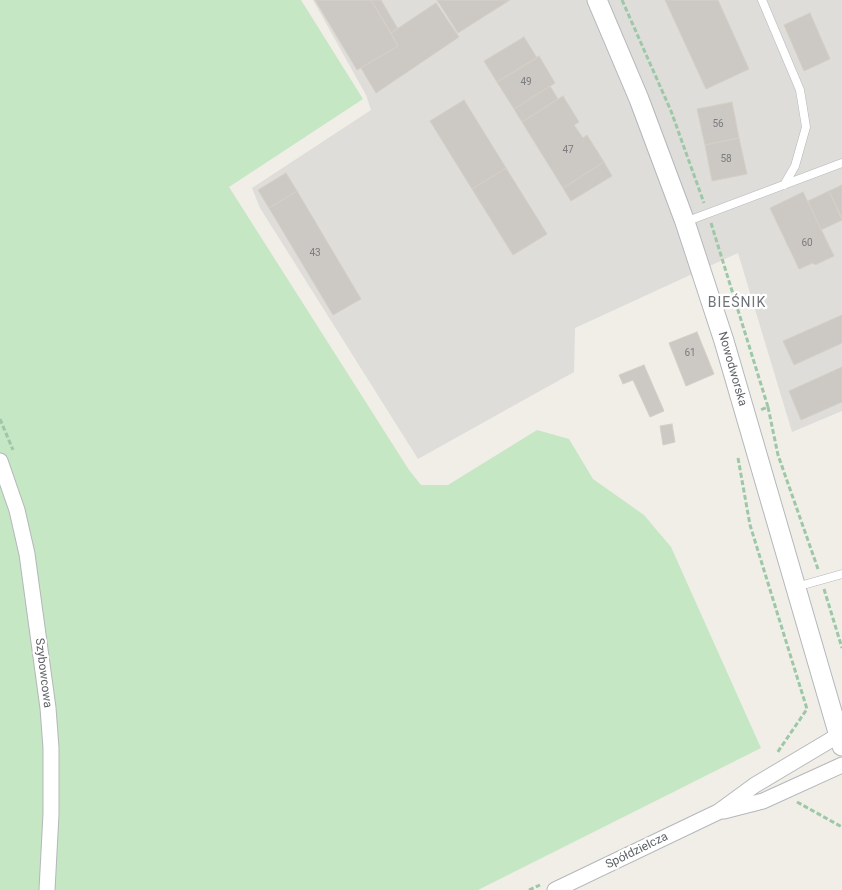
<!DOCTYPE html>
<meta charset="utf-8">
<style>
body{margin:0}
canvas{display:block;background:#f0eee7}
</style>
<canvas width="842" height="890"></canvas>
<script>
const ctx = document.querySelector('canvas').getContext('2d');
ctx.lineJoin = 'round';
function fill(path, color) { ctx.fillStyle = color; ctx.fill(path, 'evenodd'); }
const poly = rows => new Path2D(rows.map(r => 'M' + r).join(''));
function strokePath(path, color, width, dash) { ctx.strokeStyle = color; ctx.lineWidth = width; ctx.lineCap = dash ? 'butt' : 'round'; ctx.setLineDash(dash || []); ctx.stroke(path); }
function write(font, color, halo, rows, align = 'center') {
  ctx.font = font + ' Roboto,sans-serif'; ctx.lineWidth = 4.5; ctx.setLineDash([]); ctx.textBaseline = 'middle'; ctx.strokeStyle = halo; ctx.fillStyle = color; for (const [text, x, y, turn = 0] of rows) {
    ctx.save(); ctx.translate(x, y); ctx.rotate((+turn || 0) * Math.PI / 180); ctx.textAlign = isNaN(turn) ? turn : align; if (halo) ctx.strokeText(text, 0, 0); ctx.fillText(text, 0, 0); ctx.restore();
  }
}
fill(poly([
 [313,0,842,0,842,411,792,432,738,253,575,328,574,372,418,459,260,208,252,188,371,110,366,95]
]), '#dfddd9');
fill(poly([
 [0,0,301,0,363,99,229,187,409,470,421,485,448,485,537,430,569,439,593,479,644,515,671,547,761,748,478,890,0,890]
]), '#c5e7c4');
const building = poly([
 [315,0,371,0,398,46,357,70,315,0],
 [371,0,381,0,398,29,391,33,371,0],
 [437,0,510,0,458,33,437,0],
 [665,0,718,0,749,69,706,89,665,0],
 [436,3,459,37,376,93,361,68,398,46,391,33,436,3],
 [810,13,830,59,804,71,784,25,810,13],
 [524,37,537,58,497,82,484,61,524,37],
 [539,56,555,83,514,109,497,82,539,56],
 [550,86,558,99,522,122,514,109,550,86],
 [563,96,579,122,574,125,583,138,587,135,604,162,563,188,522,122,563,96],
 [464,100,506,168,472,189,430,121,464,100],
 [732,102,739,138,705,145,697,109,732,102],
 [739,138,747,174,712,181,705,145,739,138],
 [604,162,612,176,571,201,563,188,604,162],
 [506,168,547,234,513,255,472,189,506,168],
 [286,173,297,191,269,208,258,190,286,173],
 [842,185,842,218,829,191,842,185],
 [297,191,361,299,333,315,269,208,297,191],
 [829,191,842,220,821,230,808,201,829,191],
 [803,192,834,256,815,265,813,263,799,269,770,208,803,192],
 [842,315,842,343,794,365,783,341,842,315],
 [697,332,714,374,686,386,669,343,697,332],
 [644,365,664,411,650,417,633,380,623,384,619,375,644,365],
 [842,367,842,402,801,420,789,391,842,367],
 [672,424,675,442,663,445,660,426,672,424]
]);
fill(building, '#ccc8c4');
strokePath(building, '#d5cfc5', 1);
const service = poly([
 [762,0,800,90,806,127,795,166,784,185],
 [685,222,842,163],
 [796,587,842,574]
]);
const minor = poly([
 [0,461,17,510,27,554,48,708,51,748,51,814,47,890],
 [724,811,763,801,842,765],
 [555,890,718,812,755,785,839,735]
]);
const tertiary = poly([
 [597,0,639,99,685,222,724,341,842,746]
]);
strokePath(service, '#b4b7bb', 9);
strokePath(minor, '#b4b7bb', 17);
strokePath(tertiary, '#b4b7bb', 21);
strokePath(poly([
 [622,0,671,111,704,203],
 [711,223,768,407,760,410],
 [768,407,778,455,818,569],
 [0,419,13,450],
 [738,458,750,525,807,709,777,753],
 [824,589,842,648],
 [797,802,842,827],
 [529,890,540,885]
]), '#9dc8a8', 3, [5, 2.5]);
strokePath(service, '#fff', 8);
strokePath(minor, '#fff', 15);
strokePath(tertiary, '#fff', 19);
write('10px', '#7a7c7e', null, [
 ["49",526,82],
 ["56",718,124],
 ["47",568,150],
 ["58",726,159],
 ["60",807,243],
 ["43",315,253],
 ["61",690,353]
]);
write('12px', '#5e6267', '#fff', [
 ["Nowodworska",732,369,74],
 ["Szybowcowa",43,673,83],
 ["Spółdzielcza",637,851,-26]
]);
ctx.letterSpacing = '1px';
write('14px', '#6f7479', '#fff', [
 ["BIEŚNIK",737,303]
]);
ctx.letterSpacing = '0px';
</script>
